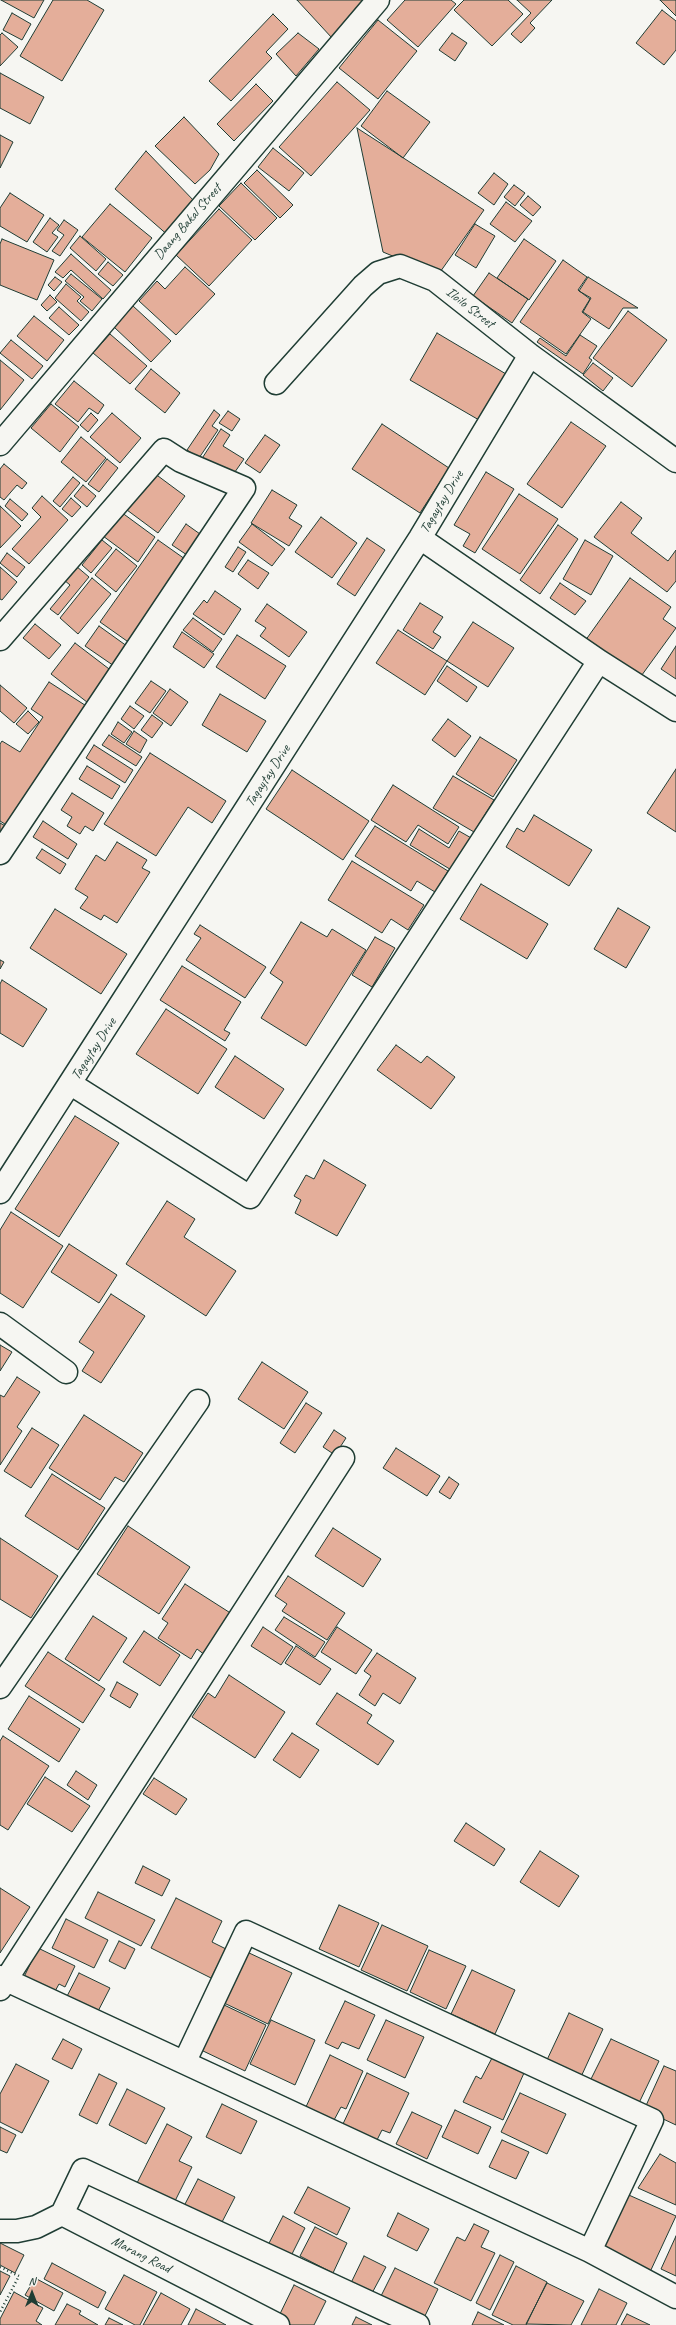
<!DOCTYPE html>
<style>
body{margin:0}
#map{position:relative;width:676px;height:2325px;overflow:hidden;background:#f6f6f2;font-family:Caveat,sans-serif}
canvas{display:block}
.north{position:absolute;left:12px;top:2273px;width:40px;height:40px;-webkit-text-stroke:3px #f6f6f2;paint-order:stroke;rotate:0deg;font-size:11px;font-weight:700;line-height:16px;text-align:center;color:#1f3d34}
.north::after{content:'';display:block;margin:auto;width:14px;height:18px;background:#1f3d34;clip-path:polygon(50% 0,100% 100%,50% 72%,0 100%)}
</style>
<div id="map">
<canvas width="676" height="2325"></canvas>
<div class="north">N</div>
</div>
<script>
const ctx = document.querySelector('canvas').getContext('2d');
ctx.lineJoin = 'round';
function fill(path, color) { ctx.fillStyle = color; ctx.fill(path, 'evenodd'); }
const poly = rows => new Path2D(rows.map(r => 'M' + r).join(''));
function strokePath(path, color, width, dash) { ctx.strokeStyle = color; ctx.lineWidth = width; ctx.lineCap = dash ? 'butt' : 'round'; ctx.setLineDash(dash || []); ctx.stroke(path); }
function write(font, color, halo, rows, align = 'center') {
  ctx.font = font + ' Caveat,sans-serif'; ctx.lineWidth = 3.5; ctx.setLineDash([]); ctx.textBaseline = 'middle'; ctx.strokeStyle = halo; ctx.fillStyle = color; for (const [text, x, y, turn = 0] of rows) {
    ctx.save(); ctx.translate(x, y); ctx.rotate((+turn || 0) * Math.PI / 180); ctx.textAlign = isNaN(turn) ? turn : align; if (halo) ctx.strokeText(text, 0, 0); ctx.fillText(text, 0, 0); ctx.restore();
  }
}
const building = poly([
 [1,0,44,0,34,18,1,0],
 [53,0,87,0,104,10,62,81,20,56,53,0],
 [297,0,369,0,332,38,297,0],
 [405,0,451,0,456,4,418,47,387,20,405,0],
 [464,0,508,0,523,14,492,46,454,10,464,0],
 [517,0,552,0,530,23,535,28,521,43,511,34,531,13,517,0],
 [660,0,676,0,676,16,660,0],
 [662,10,676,21,676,50,664,65,636,43,662,10],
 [12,13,31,24,22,40,3,30,12,13],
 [273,14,288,29,266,52,272,58,231,101,209,81,273,14],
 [378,20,417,51,378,99,339,68,378,20],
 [2,33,18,47,0,66,0,35,2,33],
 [298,33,319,49,296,76,276,54,298,33],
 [452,33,467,43,455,61,439,50,452,33],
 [0,73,44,97,30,124,0,108,0,73],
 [337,82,370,110,311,176,279,147,337,82],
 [256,84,273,101,234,141,217,124,256,84],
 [387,91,430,122,403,158,361,126,387,91],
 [184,117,219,154,210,170,195,184,155,146,184,117],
 [357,128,484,210,438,275,383,252,357,128],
 [0,135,13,142,0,168,0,135],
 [273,148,304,173,289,191,258,167,273,148],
 [146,151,196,203,170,237,115,189,146,151],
 [257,170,293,205,280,218,244,183,257,170],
 [494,173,508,184,494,205,478,193,494,173],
 [241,183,277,218,255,240,219,206,241,183],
 [514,185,525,193,515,206,504,197,514,185],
 [10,193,44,215,27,242,0,226,0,208,10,193],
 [528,196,541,207,533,216,520,205,528,196],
 [506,202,532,221,515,242,490,224,506,202],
 [110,204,152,238,125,272,82,237,110,204],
 [219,209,252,240,209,286,176,255,219,209],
 [50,218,59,225,52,233,58,237,47,252,33,242,50,218],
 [64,220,78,230,60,256,52,251,64,235,57,230,64,220],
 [475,224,495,236,476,268,455,255,475,224],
 [80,236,106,259,96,271,70,248,80,236],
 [2,239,54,260,37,300,0,285,0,244,2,239],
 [524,239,556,261,529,300,497,278,524,239],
 [71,254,111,290,103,299,71,270,63,278,55,272,71,254],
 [563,260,587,277,578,290,590,299,582,312,591,319,566,354,520,322,563,260],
 [108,262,123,275,113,286,98,274,108,262],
 [185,267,215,294,176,335,139,301,157,281,165,289,185,267],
 [489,273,528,299,512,323,473,296,489,273],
 [71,274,102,299,92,311,80,301,84,297,65,281,71,274],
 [55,277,62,282,54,291,48,285,55,277],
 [588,277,638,308,623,308,609,329,583,312,591,298,579,291,588,277],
 [66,284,81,297,77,301,89,312,81,321,55,298,66,284],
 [50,295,57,302,47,311,41,305,50,295],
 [133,306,171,341,151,362,114,327,133,306],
 [59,307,79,325,69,335,49,318,59,307],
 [628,311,667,340,632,387,593,358,628,311],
 [34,316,64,340,47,361,17,336,34,316],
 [437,333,506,374,479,420,410,380,437,333],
 [110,334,147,366,130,384,93,353,110,334],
 [580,335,597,346,589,358,592,360,583,374,537,342,540,338,566,356,580,335],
 [11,340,43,366,32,379,0,353,11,340],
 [0,360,24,380,0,410,0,360],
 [593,363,613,378,603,391,583,375,593,363],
 [151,369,180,393,165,413,135,389,151,369],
 [74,381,104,405,98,414,89,408,78,422,55,404,74,381],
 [51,404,79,427,60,452,31,428,51,404],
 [214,410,220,415,212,426,218,430,199,458,187,450,214,410],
 [228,411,240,419,232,431,219,423,228,411],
 [91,413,98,420,88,432,80,425,91,413],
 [112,413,141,438,120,463,90,437,112,413],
 [571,422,606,446,562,508,527,484,571,422],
 [382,424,449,468,420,513,352,469,382,424],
 [221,429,230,435,223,446,244,459,230,479,201,460,221,429],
 [265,435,280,445,260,473,245,463,265,435],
 [81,437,106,458,86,482,61,462,81,437],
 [107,459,118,468,99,492,88,484,107,459],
 [4,464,27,483,22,489,17,485,4,500,0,497,0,469,4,464],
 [486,472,514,489,475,553,463,546,470,534,454,525,486,472],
 [154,473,185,496,158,533,127,510,154,473],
 [73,477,80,483,60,507,53,501,73,477],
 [83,485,96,496,87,507,74,496,83,485],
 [272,490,297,505,289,518,302,526,289,546,251,523,272,490],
 [519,494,558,519,520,574,482,549,519,494],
 [42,496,68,520,29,564,12,549,41,517,32,508,42,496],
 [71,498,81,507,72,517,62,509,71,498],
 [10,499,28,514,22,521,5,506,10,499],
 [621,502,642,518,631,533,668,561,676,550,676,581,667,592,594,537,621,502],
 [0,506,21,526,0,548,0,506],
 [121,512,155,537,138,562,103,536,121,512],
 [321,517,357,543,332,578,295,552,321,517],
 [186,524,207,539,193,559,172,545,186,524],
 [252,524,285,549,272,566,239,542,252,524],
 [558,525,578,539,540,594,520,580,558,525],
 [367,538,385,550,355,596,337,584,367,538],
 [102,540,112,548,91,573,82,565,102,540],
 [158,540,192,564,134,646,100,622,158,540],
 [585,540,613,556,591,595,563,579,585,540],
 [238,547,246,552,233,572,225,567,238,547],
 [116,549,137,566,116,592,95,575,116,549],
 [7,553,25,567,17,577,0,563,7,553],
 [248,560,269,573,258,589,238,574,248,560],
 [76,566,89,577,58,615,50,609,70,585,64,580,76,566],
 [0,567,17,582,2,600,0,599,0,567],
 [92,578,111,594,78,634,60,618,92,578],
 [630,578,671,607,663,619,676,628,639,679,585,641,630,578],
 [560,583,586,601,575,615,550,598,560,583],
 [215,591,241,609,224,635,193,614,204,600,207,603,215,591],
 [420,603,443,617,433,632,441,637,433,649,403,630,420,603],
 [267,604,307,632,289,657,260,636,266,628,255,621,267,604],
 [193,618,222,639,213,652,183,630,193,618],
 [473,622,514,648,488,687,447,661,473,622],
 [35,624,61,645,49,659,23,638,35,624],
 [99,626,131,649,117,668,85,646,99,626],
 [398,630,447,661,425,695,376,663,398,630],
 [182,632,214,654,204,668,173,647,182,632],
 [237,635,286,666,265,699,216,667,237,635],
 [75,643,117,675,92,706,51,674,75,643],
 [676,646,676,679,661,669,676,646],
 [447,666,477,687,467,702,437,681,447,666],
 [151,681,166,691,150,713,135,703,151,681],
 [49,682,91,709,13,829,0,821,0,744,2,741,20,752,43,717,31,709,49,682],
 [0,685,27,708,14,723,0,711,0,685],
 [170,689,188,702,171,726,153,713,170,689],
 [220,694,266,721,247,752,202,725,220,694],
 [130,706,144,716,134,729,121,719,130,706],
 [28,711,39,722,28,734,16,724,28,711],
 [152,715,163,723,152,738,141,730,152,715],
 [448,719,471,736,455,757,432,740,448,719],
 [118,722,132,732,124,743,111,734,118,722],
 [134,731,147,740,140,753,126,744,134,731],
 [109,735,142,757,136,766,102,745,109,735],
 [480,737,517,760,493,797,456,774,480,737],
 [94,745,133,770,125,783,86,758,94,745],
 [150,753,226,801,212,823,188,807,156,856,104,824,150,753],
 [87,766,120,786,112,799,79,779,87,766],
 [676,769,676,832,647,813,676,769],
 [292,770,369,821,343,860,266,809,292,770],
 [453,776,494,800,474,832,433,808,453,776],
 [393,785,459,827,448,844,418,825,406,842,371,820,393,785],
 [72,793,104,813,93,831,85,826,80,834,67,826,72,817,61,810,72,793],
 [534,815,592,850,569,886,506,847,517,828,524,832,534,815],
 [43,821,77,844,68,859,33,837,43,821],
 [0,823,9,828,0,842,0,823],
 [375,826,448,871,435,892,417,881,411,891,355,856,375,826],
 [419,829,449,848,459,831,473,839,453,871,410,845,419,829],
 [117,842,147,860,142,868,150,872,117,923,104,915,101,920,80,908,88,897,75,889,96,855,105,861,117,842],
 [42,849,66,864,60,874,36,858,42,849],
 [352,861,424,905,408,930,391,919,382,933,328,900,352,861],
 [481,884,548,924,527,959,460,919,481,884],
 [618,908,650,927,626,968,594,949,618,908],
 [55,909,127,954,101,994,30,948,55,909],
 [301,922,327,937,332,929,366,950,306,1046,261,1018,283,982,270,973,301,922],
 [200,925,266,967,245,998,186,960,201,938,194,934,200,925],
 [375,937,395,948,372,987,352,975,375,937],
 [0,960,4,962,0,969,0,960],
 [182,966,241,1002,224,1030,230,1033,225,1041,160,1000,182,966],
 [2,980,47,1009,23,1047,0,1033,0,984,2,980],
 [166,1009,227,1049,198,1094,136,1054,166,1009],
 [396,1045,421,1063,427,1056,455,1077,431,1109,377,1070,396,1045],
 [235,1056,284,1089,264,1119,215,1087,235,1056],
 [75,1116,119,1143,59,1237,15,1209,75,1116],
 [324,1160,366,1185,337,1236,295,1213,301,1200,294,1196,306,1175,314,1179,324,1160],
 [167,1201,195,1219,184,1237,236,1271,206,1316,126,1264,167,1201],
 [11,1212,63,1246,23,1308,0,1293,0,1230,11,1212],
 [69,1244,117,1275,99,1303,51,1272,69,1244],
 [111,1294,145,1316,101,1383,82,1371,94,1352,79,1342,111,1294],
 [0,1345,12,1352,0,1371,0,1345],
 [262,1362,308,1392,284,1429,238,1399,262,1362],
 [17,1377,40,1392,17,1427,22,1431,0,1465,0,1395,4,1397,17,1377],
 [306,1403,322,1413,295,1453,280,1443,306,1403],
 [84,1415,143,1453,124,1482,115,1477,100,1500,49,1468,84,1415],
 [32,1428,59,1445,31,1488,4,1471,32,1428],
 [334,1430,346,1438,335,1455,323,1447,334,1430],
 [396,1448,440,1476,427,1496,383,1468,396,1448],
 [52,1474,105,1508,78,1550,25,1516,52,1474],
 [449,1477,459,1484,450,1499,439,1492,449,1477],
 [128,1526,190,1567,159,1614,97,1574,128,1526],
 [333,1528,381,1559,363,1587,315,1556,333,1528],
 [0,1538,58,1576,31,1618,0,1599,0,1538],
 [288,1576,345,1613,327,1640,282,1611,287,1604,275,1596,288,1576],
 [185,1584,232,1614,205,1655,197,1649,191,1659,158,1638,168,1623,162,1619,185,1584],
 [93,1616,127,1638,99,1681,65,1659,93,1616],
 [284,1617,325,1642,315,1657,275,1630,284,1617],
 [263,1627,293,1647,281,1665,251,1646,263,1627],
 [337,1627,372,1650,356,1674,321,1652,337,1627],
 [144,1631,180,1655,160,1686,123,1662,144,1631],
 [296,1646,331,1669,320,1685,285,1663,296,1646],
 [48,1652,105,1689,83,1723,25,1686,48,1652],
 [377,1653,416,1678,400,1704,383,1693,375,1706,359,1695,371,1676,364,1671,377,1653],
 [229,1675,285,1712,255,1758,192,1717,208,1693,215,1698,229,1675],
 [117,1682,138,1694,130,1708,110,1696,117,1682],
 [337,1693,372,1715,367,1723,394,1741,378,1765,316,1724,337,1693],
 [29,1696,80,1729,59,1762,8,1729,29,1696],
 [292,1733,319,1750,300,1778,273,1760,292,1733],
 [3,1736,49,1766,8,1830,0,1825,0,1741,3,1736],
 [76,1771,97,1785,88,1800,67,1785,76,1771],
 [45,1777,90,1806,72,1832,27,1804,45,1777],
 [154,1778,187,1799,176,1815,143,1794,154,1778],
 [466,1823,505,1849,494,1866,454,1841,466,1823],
 [540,1851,579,1876,559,1907,520,1882,540,1851],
 [143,1866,170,1880,162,1896,135,1883,143,1866],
 [0,1888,30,1907,0,1953,0,1888],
 [98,1892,155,1920,141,1946,85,1918,98,1892],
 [176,1898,222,1921,212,1942,226,1949,211,1978,151,1948,176,1898],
 [339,1905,379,1923,359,1967,319,1949,339,1905],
 [66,1919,108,1940,94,1968,52,1948,66,1919],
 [382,1925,428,1946,407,1991,361,1970,382,1925],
 [119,1941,135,1949,125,1969,109,1961,119,1941],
 [38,1948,75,1966,65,1987,59,1984,53,1995,23,1979,38,1948],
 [429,1950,466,1966,446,2009,410,1992,429,1950],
 [247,1952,292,1973,268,2024,224,2003,247,1952],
 [472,1970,515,1990,495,2034,451,2014,472,1970],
 [79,1973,110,1988,95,2017,64,2002,79,1973],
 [345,2001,375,2015,359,2049,342,2042,338,2049,325,2043,345,2001],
 [222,2004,266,2025,245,2071,201,2050,222,2004],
 [569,2013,603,2029,580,2079,546,2062,569,2013],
 [271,2020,315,2040,295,2085,250,2064,271,2020],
 [386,2020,424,2037,405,2078,367,2060,386,2020],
 [63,2039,82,2049,72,2069,52,2059,63,2039],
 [611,2039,659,2061,639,2103,590,2081,611,2039],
 [330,2055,363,2071,346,2109,341,2107,333,2122,305,2109,330,2055],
 [492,2058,524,2073,503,2120,463,2102,476,2076,481,2079,492,2058],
 [16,2064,49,2081,22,2133,0,2122,0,2094,16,2064],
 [664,2066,676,2071,676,2125,644,2110,664,2066],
 [367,2073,409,2093,390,2133,382,2130,376,2142,342,2126,367,2073],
 [99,2074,117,2083,97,2124,79,2115,99,2074],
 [127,2089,165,2108,146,2144,109,2125,127,2089],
 [520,2093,566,2114,547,2154,501,2132,520,2093],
 [222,2104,257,2121,241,2154,206,2137,222,2104],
 [455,2110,491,2127,478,2154,442,2137,455,2110],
 [412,2112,442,2126,427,2159,396,2144,412,2112],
 [167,2124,192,2137,179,2161,192,2167,174,2203,136,2185,167,2124],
 [0,2127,16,2135,7,2153,0,2150,0,2127],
 [502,2140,529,2152,516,2179,489,2167,502,2140],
 [660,2154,676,2163,676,2205,638,2188,660,2154],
 [198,2179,235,2197,221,2224,184,2206,198,2179],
 [308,2187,350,2208,337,2235,294,2213,308,2187],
 [622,2192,676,2216,650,2272,596,2247,622,2192],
 [398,2213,429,2229,417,2251,387,2236,398,2213],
 [283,2216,305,2228,290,2258,267,2247,283,2216],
 [474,2224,489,2231,481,2247,495,2253,471,2301,434,2283,457,2237,465,2241,474,2224],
 [315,2227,347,2243,333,2273,300,2256,315,2227],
 [676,2236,676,2276,661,2269,676,2236],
 [0,2243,24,2255,15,2273,0,2265,0,2243],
 [500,2255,514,2262,490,2310,476,2303,500,2255],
 [364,2256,386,2267,371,2295,350,2285,364,2256],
 [52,2263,106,2292,98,2308,44,2279,52,2263],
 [516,2266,547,2282,526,2325,513,2325,492,2315,516,2266],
 [395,2268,438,2289,422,2322,379,2300,395,2268],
 [0,2271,10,2276,0,2295,0,2271],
 [124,2275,157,2292,140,2325,135,2325,105,2309,124,2275],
 [35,2278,63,2293,54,2311,25,2295,35,2278],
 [547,2283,584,2301,571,2325,526,2324,547,2283],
 [294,2285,326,2301,314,2325,291,2325,278,2318,294,2285],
 [599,2289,627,2303,616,2325,581,2325,599,2289],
 [14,2292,43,2308,36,2321,42,2325,0,2325,0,2319,14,2292],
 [161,2293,190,2309,181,2325,143,2325,161,2293],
 [67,2304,81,2311,79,2314,98,2325,55,2325,67,2304],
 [196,2309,226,2325,188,2325,196,2309],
 [478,2312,504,2325,472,2325,478,2312],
 [627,2314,650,2325,621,2325,627,2314],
 [356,2317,372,2325,352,2325,356,2317],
 [109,2318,123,2325,105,2325,109,2318]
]);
fill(building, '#e4ae9a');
strokePath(building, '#1f3d34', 1);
const street = poly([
 [276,383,363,286,378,273,400,266,435,280,530,355,676,461],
 [420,538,599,661,676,710],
 [0,639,164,450,181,461,244,488,0,853],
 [71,1084,250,1197,599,661],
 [0,1192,420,538,530,355],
 [0,1324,66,1372],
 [0,1687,198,1401],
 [0,1977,590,2251,676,2297],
 [0,1989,343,1458],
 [185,2061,246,1932,652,2120,590,2251],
 [62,2214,83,2170,418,2325],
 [62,2214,278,2325],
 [0,2231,17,2231,36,2227,62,2214]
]);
const secondary = poly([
 [0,444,378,0]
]);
strokePath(street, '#1f3d34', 25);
strokePath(secondary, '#1f3d34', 25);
strokePath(poly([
 [0,2267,19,2276,0,2312]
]), '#1f3d34', 2.5, [1, 3]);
strokePath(street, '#f6f6f2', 22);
strokePath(secondary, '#f6f6f2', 22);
write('14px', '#1f3d34', '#f6f6f2', [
 ["Daang Bakal Street",188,222,-49],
 ["Iloilo Street",470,308,38],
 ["Tagaytay Drive",442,502,-59],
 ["Tagaytay Drive",268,776,-57],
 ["Tagaytay Drive",94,1049,-57],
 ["Marang Road",141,2255,27]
]);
</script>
